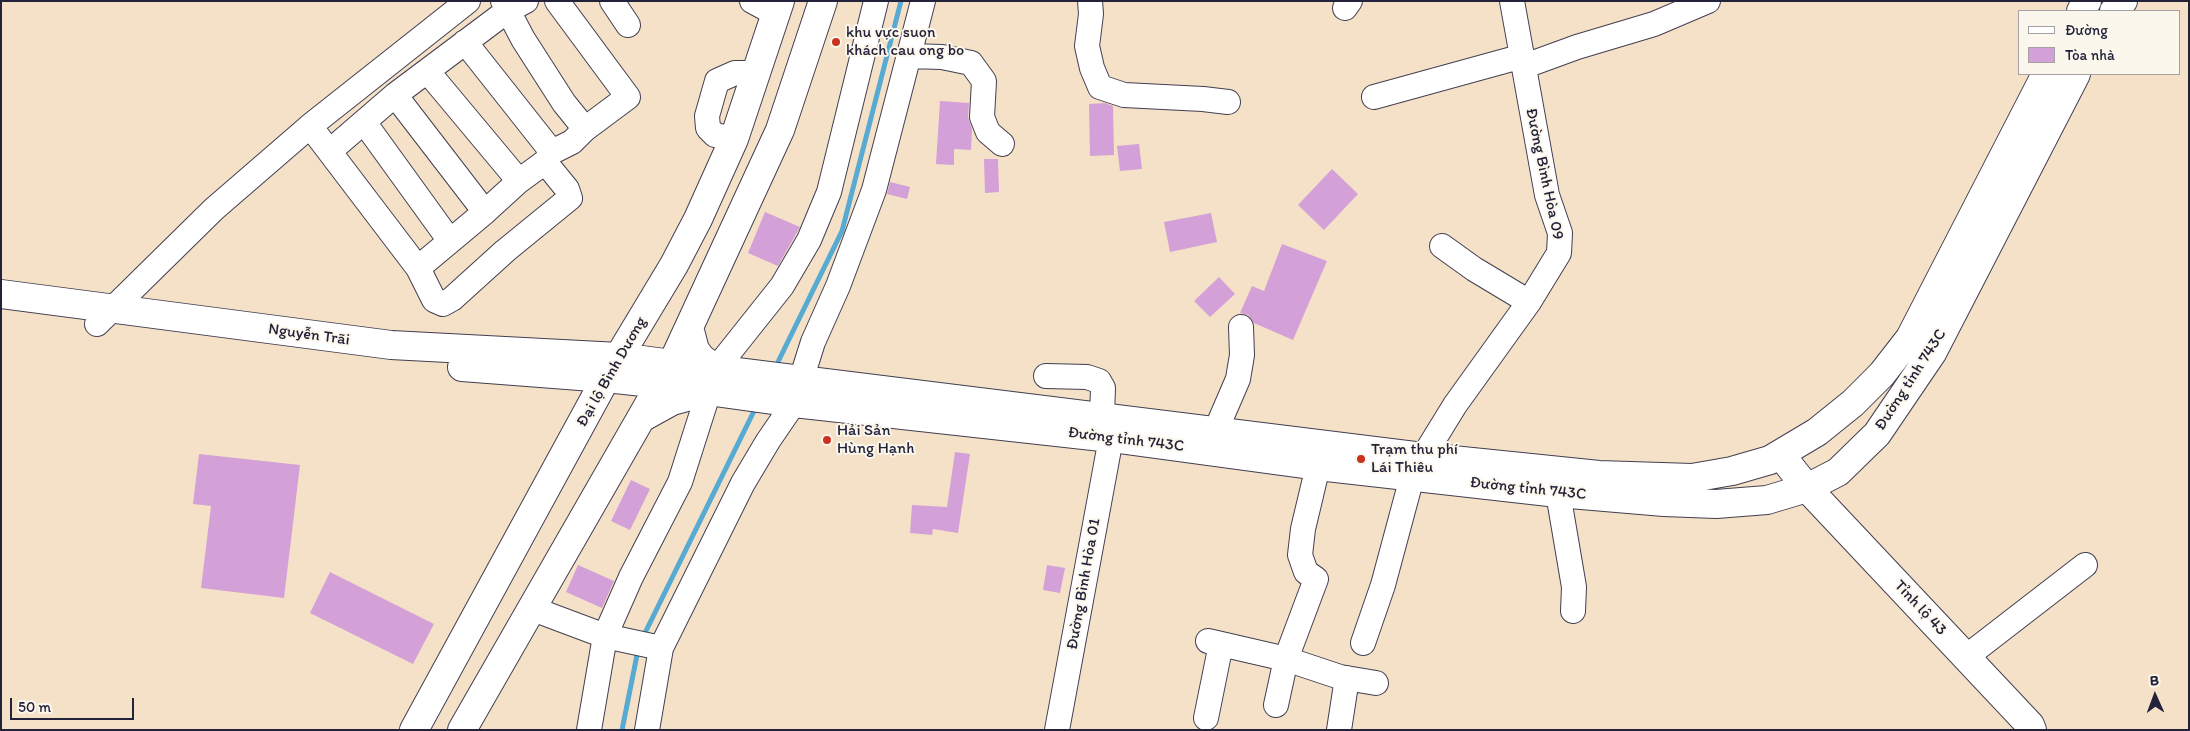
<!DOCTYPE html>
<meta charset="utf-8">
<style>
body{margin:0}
#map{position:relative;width:2190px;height:731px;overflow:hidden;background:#f5e1c8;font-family:Itim,sans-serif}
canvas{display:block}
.frame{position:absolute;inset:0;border:2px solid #22223b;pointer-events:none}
.legend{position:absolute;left:2018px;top:10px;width:162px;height:65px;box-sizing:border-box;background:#fbf7ec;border:1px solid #a4a2a5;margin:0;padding:6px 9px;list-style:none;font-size:15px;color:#22223b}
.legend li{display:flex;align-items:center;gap:10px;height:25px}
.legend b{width:25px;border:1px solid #a4a2a5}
.north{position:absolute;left:2130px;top:671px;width:50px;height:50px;-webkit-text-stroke:4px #fbf7ec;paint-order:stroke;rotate:358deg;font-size:14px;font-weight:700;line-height:20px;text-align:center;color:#22223b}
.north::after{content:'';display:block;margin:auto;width:18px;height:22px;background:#22223b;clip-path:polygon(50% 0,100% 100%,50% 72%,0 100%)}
.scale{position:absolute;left:10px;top:698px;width:124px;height:22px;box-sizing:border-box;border:2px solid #22223b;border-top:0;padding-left:6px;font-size:15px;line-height:18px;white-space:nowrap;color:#22223b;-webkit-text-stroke:4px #fbf7ec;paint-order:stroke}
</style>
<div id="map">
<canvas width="2190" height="731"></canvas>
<div class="frame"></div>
<ul class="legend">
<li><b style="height:6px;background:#fff"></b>Đường</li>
<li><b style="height:14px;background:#d3a0d8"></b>Tòa nhà</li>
</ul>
<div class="north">B</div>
<div class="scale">50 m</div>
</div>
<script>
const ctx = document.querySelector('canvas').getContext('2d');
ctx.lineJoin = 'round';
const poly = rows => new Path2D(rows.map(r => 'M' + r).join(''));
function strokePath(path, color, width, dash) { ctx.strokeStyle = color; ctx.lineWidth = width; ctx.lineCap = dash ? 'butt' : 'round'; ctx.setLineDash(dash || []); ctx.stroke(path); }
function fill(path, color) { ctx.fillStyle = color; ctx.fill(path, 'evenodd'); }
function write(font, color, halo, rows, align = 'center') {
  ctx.font = font + ' Itim,sans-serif'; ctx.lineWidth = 4; ctx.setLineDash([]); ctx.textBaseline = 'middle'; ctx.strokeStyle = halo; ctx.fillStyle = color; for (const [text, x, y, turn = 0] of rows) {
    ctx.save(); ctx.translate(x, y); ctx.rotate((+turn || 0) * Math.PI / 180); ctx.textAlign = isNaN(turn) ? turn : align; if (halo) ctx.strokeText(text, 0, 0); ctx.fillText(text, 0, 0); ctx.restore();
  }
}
strokePath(poly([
 [775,368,842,231,901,1],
 [643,637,756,407],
 [622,730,638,650]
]), '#57aad2', 5);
fill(poly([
 [940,101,969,103,968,117,972,129,971,150,954,149,954,165,936,164],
 [1105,103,1113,106,1114,155,1090,156,1089,104],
 [1139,144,1142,169,1120,171,1117,146],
 [984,159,998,159,999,192,985,193],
 [1332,169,1358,194,1324,230,1298,205],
 [890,182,910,187,907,199,887,194],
 [765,212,800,227,778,266,748,253],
 [1211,213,1217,242,1170,252,1164,222],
 [1282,244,1327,261,1293,340,1254,323,1248,315,1240,313,1252,286,1264,291],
 [1219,277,1235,294,1210,317,1194,301],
 [955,452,970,454,958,533,933,529,932,535,910,533,912,505,947,507],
 [199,454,300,465,284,598,201,588,211,506,193,504],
 [631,480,650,489,630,530,611,521],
 [578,565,614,581,602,608,566,592],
 [1047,565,1065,568,1060,593,1043,590],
 [330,572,434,624,413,664,310,613]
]), '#d3a0d8');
const minor = poly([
 [503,1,523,39,564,103,585,129,628,97,557,1],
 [612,1,628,25],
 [752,1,776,14],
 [1090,1,1091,14,1087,46,1092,68,1100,87,1124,95,1203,99,1228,102],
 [1345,8,1350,1],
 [465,42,552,152],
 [909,56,942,57,971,63,984,81,982,117,988,132,1002,144],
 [1525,66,1577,47,1654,24,1708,1],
 [428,72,519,181],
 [395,95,485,212],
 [1374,97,1523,56],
 [364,122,450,241],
 [310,126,418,268,485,212,519,181,545,162,552,152,572,142,585,129],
 [734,139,715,135,708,128,707,116,717,81,735,73,757,73],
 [330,151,395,95,507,11,526,1],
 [1442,246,1474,269,1529,302],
 [418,268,434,300,443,304,452,299,505,251,570,198,567,189,545,162],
 [97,324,214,209,310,126,468,1],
 [716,369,782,286,809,240,829,192,876,1],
 [1046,376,1087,377,1099,381,1103,388,1102,417],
 [801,380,813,342,838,286,874,190,923,1],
 [1216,430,1238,379,1242,355,1241,327],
 [1423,457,1455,405,1529,302,1559,253,1560,233,1547,195,1512,1],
 [1318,466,1303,529,1300,555,1306,572,1316,579,1286,659,1340,677,1376,683],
 [1558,493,1574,587,1573,611],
 [533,609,605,636,661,648],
 [1208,641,1286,659,1276,705],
 [1363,643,1383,585,1412,477],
 [1966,657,2085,565],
 [1206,718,1221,644],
 [589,730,605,636,631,577,680,482,709,391],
 [647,730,661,648,743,483,768,441,794,403],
 [1057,730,1111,438],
 [1339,730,1347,678]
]);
const major = poly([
 [2081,11,2087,1],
 [2114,11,2123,1],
 [1,294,391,345,619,357],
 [672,364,1423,457,1599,475,1692,478,1732,471,1770,460,1817,432,1853,403,1882,374,1910,338,2046,74],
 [462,367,606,378],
 [686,388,794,403,1111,438,1318,466,1558,493,1664,502,1716,504,1767,500,1807,488,1838,472,1877,434,1932,353,2076,74],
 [1780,454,1807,488,2030,725,2032,730]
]);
const highway = poly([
 [689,327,695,350,701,358,716,369],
 [619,357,672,364],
 [606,378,662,384],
 [643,417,672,401,709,391],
 [414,730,606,378,674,265,698,219,734,139,780,1],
 [462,730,672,364,780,130,823,1]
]);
strokePath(minor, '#423f50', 26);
strokePath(major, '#423f50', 30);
strokePath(highway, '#423f50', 30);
strokePath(minor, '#fff', 24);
strokePath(major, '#fff', 28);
strokePath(highway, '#fff', 28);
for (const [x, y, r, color] of [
 [836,42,5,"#c8321e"],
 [827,440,5,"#c8321e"],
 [1361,459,5,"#c8321e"]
]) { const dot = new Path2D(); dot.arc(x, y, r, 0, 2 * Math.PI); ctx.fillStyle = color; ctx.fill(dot); strokePath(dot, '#fbf7ec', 2); }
write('16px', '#22223b', '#fbf7ec', [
 ["khu vực suon",846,33],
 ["khách cau ong bo",846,51],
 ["Hải Sản",837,431],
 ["Hùng Hạnh",837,449],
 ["Trạm thu phí",1371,450],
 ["Lái Thiêu",1371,468]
], 'left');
write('16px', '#22223b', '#fbf7ec', [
 ["Đường Bình Hòa 09",1544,174,78],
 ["Nguyễn Trãi",309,335,8],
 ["Đại lộ Bình Dương",612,372,-60],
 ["Đường tỉnh 743C",1911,380,-57],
 ["Đường tỉnh 743C",1126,440,7],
 ["Đường tỉnh 743C",1528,489,6],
 ["Đường Bình Hòa 01",1084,584,-80],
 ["Tỉnh lộ 43",1920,608,47]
]);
</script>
